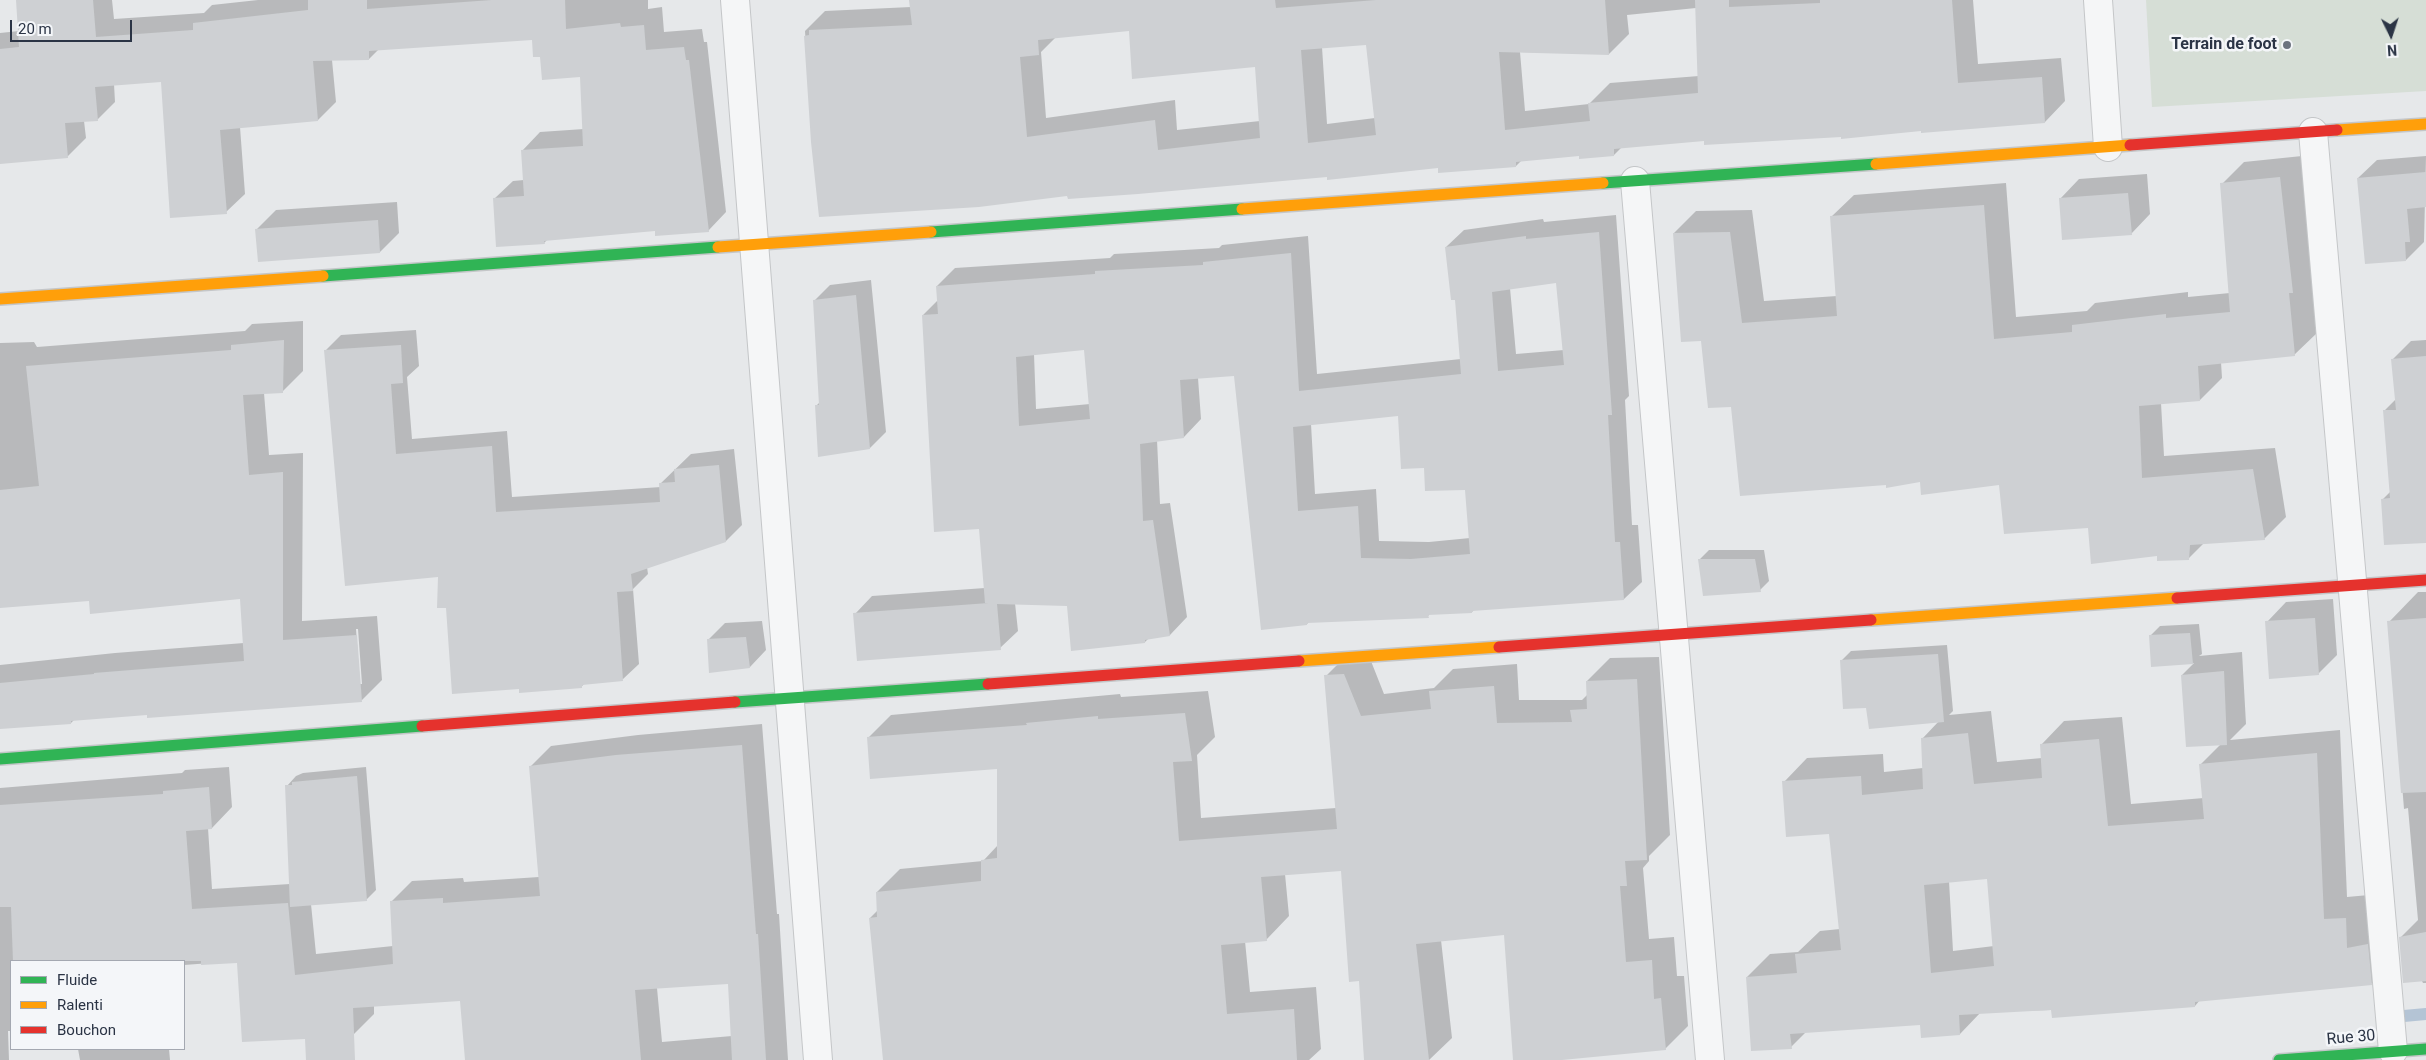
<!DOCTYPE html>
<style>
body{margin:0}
#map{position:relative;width:2426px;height:1060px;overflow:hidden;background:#e6e8ea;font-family:Roboto,sans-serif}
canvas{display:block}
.legend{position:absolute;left:10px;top:960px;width:175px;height:90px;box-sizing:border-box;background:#f4f6f9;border:1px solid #a4a8b1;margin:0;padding:6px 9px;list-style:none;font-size:15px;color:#2b3445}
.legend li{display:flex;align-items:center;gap:10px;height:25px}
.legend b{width:25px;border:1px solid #a4a8b1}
.north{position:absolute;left:2366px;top:10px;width:50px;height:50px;-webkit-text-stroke:4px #f4f6f9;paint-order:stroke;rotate:176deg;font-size:14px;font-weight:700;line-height:20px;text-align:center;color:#2b3445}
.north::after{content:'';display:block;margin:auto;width:18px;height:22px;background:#2b3445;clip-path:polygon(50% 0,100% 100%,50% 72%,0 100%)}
.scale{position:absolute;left:10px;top:20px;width:122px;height:22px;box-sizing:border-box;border:2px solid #2b3445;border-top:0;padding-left:6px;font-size:15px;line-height:18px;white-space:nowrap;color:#2b3445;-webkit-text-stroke:4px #f4f6f9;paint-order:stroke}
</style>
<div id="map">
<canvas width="2426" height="1060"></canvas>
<ul class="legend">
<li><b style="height:6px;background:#30b455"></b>Fluide</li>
<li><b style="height:6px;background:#ff9f0a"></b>Ralenti</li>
<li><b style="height:6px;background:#e5322d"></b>Bouchon</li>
</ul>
<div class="north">N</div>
<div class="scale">20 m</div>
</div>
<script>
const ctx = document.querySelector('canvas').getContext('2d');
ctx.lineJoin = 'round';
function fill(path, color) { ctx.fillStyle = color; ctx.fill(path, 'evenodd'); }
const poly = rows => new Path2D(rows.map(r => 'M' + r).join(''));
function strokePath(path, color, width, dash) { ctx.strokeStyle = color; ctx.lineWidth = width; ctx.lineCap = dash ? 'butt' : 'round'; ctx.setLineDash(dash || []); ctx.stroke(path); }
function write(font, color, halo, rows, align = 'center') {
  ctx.font = font + ' Roboto,sans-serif'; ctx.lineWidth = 5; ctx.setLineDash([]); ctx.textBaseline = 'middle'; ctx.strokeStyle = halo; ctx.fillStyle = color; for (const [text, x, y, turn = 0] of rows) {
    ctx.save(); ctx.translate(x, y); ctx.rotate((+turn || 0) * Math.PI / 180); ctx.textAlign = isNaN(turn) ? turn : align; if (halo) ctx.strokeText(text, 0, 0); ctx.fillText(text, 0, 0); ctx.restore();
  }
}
fill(poly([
 [2146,0,2426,0,2426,91,2152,107]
]), '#d6ded6');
fill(poly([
 [17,0,112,0,114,19,204,13,212,5,258,0,648,0,648,9,662,7,664,32,702,29,704,42,707,42,726,212,708,231,656,230,547,240,544,243,494,199,513,181,524,180,522,151,540,132,584,129,582,76,541,56,533,39,379,49,369,59,332,60,336,102,318,120,240,127,245,194,226,212,162,81,114,84,115,102,97,120,84,121,86,138,67,157,0,163,0,33,19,31],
 [911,0,1973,0,1978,64,2061,58,2065,101,2045,122,1842,136,1706,140,1622,147,1614,155,1580,155,1522,160,1516,166,1439,167,1328,175,812,142,805,31,825,11,911,7],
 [1696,8,1699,76,1610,83,1589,104,1525,111,1520,52,1609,54,1629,34,1627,15],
 [1130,30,1256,66,1260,121,1177,130,1175,100,1046,118,1041,52,1056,37],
 [1367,43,1375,118,1327,124,1322,47],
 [2302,156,2314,270,2311,273,2317,333,2294,355,2221,362,2222,378,2200,400,2161,403,2164,456,2275,448,2286,517,2264,539,2205,542,2189,558,2158,555,2089,527,2000,484,1921,481,1887,484,1732,405,1702,340,1674,233,1696,211,1752,210,1764,301,1837,296,1831,217,1854,195,2006,183,2016,317,2087,311,2095,303,2188,292,2188,297,2230,293,2222,184,2244,162],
 [2426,156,2424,242,2406,260,2358,178,2377,160],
 [2147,174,2150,214,2131,234,2060,199,2079,179],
 [397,202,399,233,380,252,257,229,276,210],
 [1616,215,1629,396,1625,400,1632,525,1638,525,1642,582,1624,599,1474,610,1472,612,1430,614,1428,616,1309,622,1307,624,1235,374,1198,378,1201,419,1184,437,1157,440,1160,504,1170,503,1187,617,1170,635,1149,638,1145,642,1068,605,1015,603,1018,631,1000,648,855,614,872,596,985,588,980,528,923,315,938,300,937,286,955,268,1110,258,1114,254,1219,248,1222,245,1308,236,1317,374,1461,359,1456,299,1446,247,1464,230,1543,219,1544,222],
 [1557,282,1564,350,1516,354,1510,288],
 [1085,349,1090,404,1036,409,1034,354],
 [1399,415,1426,466,1466,489,1470,538,1429,542,1379,541,1376,489,1315,494,1311,424],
 [871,280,886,432,870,448,816,406,820,402,814,301,830,285],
 [303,321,303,371,283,391,264,393,269,455,303,453,302,621,377,616,382,680,362,700,75,719,71,723,0,728,0,665,115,653,244,643,241,597,90,600,0,607,0,343,34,342,37,347,127,340,245,331,252,324],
 [356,629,358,629,362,684,360,684],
 [416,330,419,366,407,377,412,439,507,431,512,497,661,487,660,484,691,454,734,449,742,525,726,541,647,567,648,574,633,589,639,664,623,679,585,683,582,686,520,688,447,607,440,576,325,351,341,335],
 [2426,340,2426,541,2382,500,2391,491,2384,411,2396,399,2392,360,2411,341],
 [1709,550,1764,550,1769,581,1760,590,1700,559],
 [2418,592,2426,592,2426,983,2423,983,2400,938,2418,920,2408,808,2404,809,2389,622],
 [2333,599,2337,655,2318,674,2267,622,2286,602],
 [762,621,766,650,750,667,708,640,725,623],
 [2199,624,2202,654,2199,656,2242,652,2246,724,2230,740,2340,730,2347,897,2369,895,2394,961,2371,984,2200,1000,2195,1006,1981,1012,1960,1034,1921,1023,1807,1031,1791,1047,1747,977,1770,954,1798,952,1820,931,1840,929,1831,833,1784,782,1807,758,1883,754,1884,772,1923,768,1922,739,1939,721,1868,706,1841,661,1851,651,1947,645,1953,711,1949,715,1991,711,1997,762,2042,758,2041,745,2064,721,2122,717,2131,804,2204,798,2201,764,2221,744,2182,675,2194,663,2152,666,2150,636,2160,626],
 [1988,878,1994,946,1953,951,1949,881],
 [1367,651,1384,694,1434,688,1453,669,1517,664,1519,700,1582,700,1588,694,1587,681,1610,658,1659,657,1670,835,1649,856,1649,861,1643,868,1649,939,1674,937,1677,976,1684,976,1688,1026,1665,1049,1549,1060,1514,1060,1505,934,1441,940,1452,1038,1429,1060,1366,1060,1360,980,1342,869,1285,874,1289,916,1266,940,1245,941,1250,992,1316,987,1321,1049,1309,1060,885,1060,870,918,878,910,877,892,900,869,983,861,998,845,998,767,868,738,891,715,1120,694,1121,697,1208,691,1215,737,1197,755,1201,818,1336,808,1326,676,1349,653],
 [762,724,777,914,779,914,788,1060,488,1060,461,1000,374,1005,374,1014,353,1035,238,961,184,965,184,961,11,961,11,1031,8,1031,9,1060,0,1060,0,788,182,773,185,770,229,767,232,807,212,828,208,828,212,889,290,884,287,786,296,776,303,773,366,767,376,890,366,900,311,904,316,954,393,946,391,902,412,881,463,878,464,882,539,877,530,767,551,746,638,735],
 [729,982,732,1036,662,1042,657,988],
 [78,1049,169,1049,170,1060,80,1060]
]), '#0003');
strokePath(poly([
 [2393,1017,2426,1014]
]), '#b4c4d5', 12);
fill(poly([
 [16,0,93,0,96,37,193,30,193,23,308,10,308,0,367,0,367,9,492,0,565,0,566,29,620,23,621,27,644,25,646,50,684,47,686,60,689,60,709,232,655,236,655,231,544,241,545,244,496,247,493,198,524,196,521,150,583,146,580,77,542,80,540,57,533,57,532,40,369,51,369,60,313,61,318,121,220,130,227,214,170,218,161,82,95,87,98,121,65,123,68,158,0,164,0,49,19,47],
 [909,0,1275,0,1276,8,1376,0,1605,0,1609,55,1499,52,1505,130,1590,121,1588,103,1698,93,1695,0,1729,0,1729,7,1820,3,1820,0,1952,0,1958,83,2042,77,2045,123,1921,133,1921,131,1841,139,1841,137,1704,145,1704,141,1614,149,1614,156,1579,159,1579,156,1516,162,1516,167,1438,173,1438,168,1327,180,1327,177,1138,194,1068,199,1067,196,979,207,819,217,811,142,804,36,809,35,809,30,912,25],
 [1129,31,1132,79,1255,67,1260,138,1158,150,1155,120,1027,137,1020,57,1039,55,1038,40],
 [1366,45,1376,135,1308,143,1301,50],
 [2426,172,2426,207,2407,209,2410,242,2405,242,2406,261,2365,264,2357,178],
 [2280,177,2293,293,2289,293,2295,356,2198,366,2200,401,2139,406,2142,478,2253,469,2265,540,2190,545,2189,560,2157,561,2157,556,2091,564,2088,528,2004,534,1999,485,1921,495,1920,482,1886,488,1886,485,1740,496,1731,407,1708,408,1701,341,1681,342,1673,233,1730,232,1742,323,1837,316,1830,216,1984,205,1994,339,2072,332,2072,325,2166,314,2166,318,2230,312,2220,183],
 [2128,193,2132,235,2062,240,2059,198],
 [378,220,380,253,258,262,255,229],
 [1599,232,1612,415,1608,415,1615,542,1620,542,1624,600,1472,611,1472,613,1428,615,1429,618,1307,623,1307,625,1261,630,1234,376,1180,380,1184,438,1140,444,1143,521,1153,520,1170,636,1145,640,1145,643,1071,651,1067,606,997,604,1001,650,857,661,853,613,989,603,985,603,979,529,934,532,922,315,938,314,936,286,1095,274,1095,271,1203,265,1203,262,1291,253,1299,391,1461,374,1455,300,1451,300,1445,247,1526,236,1526,239],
 [1556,283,1564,365,1498,371,1492,292],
 [1084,350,1090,419,1019,426,1016,357],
 [1398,416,1401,469,1424,468,1425,491,1465,490,1470,554,1411,559,1361,558,1358,506,1298,511,1293,427],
 [856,295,870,449,818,457,815,405,819,405,813,300],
 [284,340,283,393,243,395,249,475,283,472,283,640,357,635,362,702,147,718,147,715,71,721,71,724,0,729,0,683,94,674,94,673,244,661,240,599,90,614,89,601,0,608,0,490,39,486,26,366,231,350,231,345],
 [401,345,403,383,391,384,396,454,492,446,496,512,660,502,659,483,675,482,674,469,719,465,726,542,631,574,633,591,617,592,623,681,582,685,582,688,519,693,519,689,452,694,446,608,437,608,438,577,345,586,324,350],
 [2426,356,2426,543,2384,545,2381,499,2390,498,2383,410,2396,410,2391,359],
 [1698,559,1755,559,1761,592,1703,596],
 [2315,618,2319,675,2269,679,2265,621],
 [2426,618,2426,792,2401,793,2387,621],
 [2190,633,2193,664,2151,667,2149,635],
 [746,637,750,668,709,673,707,639],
 [1938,654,1944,722,1869,729,1866,708,1843,709,1840,660],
 [2224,671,2227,745,2186,747,2181,675],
 [1344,674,1361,716,1431,709,1429,691,1494,686,1497,723,1572,722,1570,710,1587,709,1586,681,1637,679,1647,860,1625,861,1627,886,1620,886,1626,962,1652,960,1654,999,1661,998,1666,1050,1562,1060,1513,1060,1504,935,1416,944,1429,1060,1364,1060,1359,981,1349,982,1341,871,1261,877,1267,941,1221,945,1227,1014,1294,1009,1297,1060,883,1060,869,918,877,917,876,892,981,881,981,860,997,858,997,769,870,779,867,737,1027,725,1026,723,1098,716,1098,719,1185,713,1192,761,1173,762,1179,841,1337,829,1324,675],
 [1968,733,1974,784,2042,778,2040,744,2099,739,2108,826,2204,819,2199,764,2317,753,2324,919,2346,918,2347,948,2368,944,2372,985,2195,1002,2195,1007,2052,1018,2051,1010,1959,1015,1960,1035,1921,1038,1920,1025,1790,1034,1792,1049,1751,1051,1746,977,1797,973,1795,954,1841,950,1829,834,1786,837,1782,781,1861,776,1862,795,1923,789,1921,738],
 [1987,879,1994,966,1931,973,1924,885],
 [742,745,756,934,758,934,766,1060,732,1060,728,984,635,990,641,1060,465,1060,460,1001,353,1008,355,1060,306,1060,305,1039,242,1042,237,963,201,965,201,961,13,961,11,907,0,907,0,805,163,794,163,791,209,787,212,829,186,831,192,909,288,903,295,975,393,964,390,901,443,898,443,903,540,896,529,766,616,755],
 [357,776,367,901,290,907,285,785,292,785,292,782],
 [2426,932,2426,981,2403,983,2399,937]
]), '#ced0d3');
const street = poly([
 [735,0,818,1060],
 [2098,0,2108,147],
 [2313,132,2393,1051],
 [1635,181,1710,1060]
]);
const fast = poly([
 [1603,183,1876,164],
 [931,232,1242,209],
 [323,276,718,247],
 [735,702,988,684],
 [0,759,422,726],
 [2279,1060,2426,1049]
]);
const slow = poly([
 [2337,130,2426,124],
 [1876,164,2130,145],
 [1242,209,1603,183],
 [718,247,931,232],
 [0,299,323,276],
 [1871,620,2177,598],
 [1299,661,1499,647]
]);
const jam = poly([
 [2130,145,2337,130],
 [2177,598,2426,580],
 [1499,647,1871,620],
 [988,684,1299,661],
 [422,726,735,702]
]);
strokePath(street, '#c4c6c8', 30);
strokePath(fast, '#c4c6c8', 14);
strokePath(slow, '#c4c6c8', 14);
strokePath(jam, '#c4c6c8', 14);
strokePath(street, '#f5f6f7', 28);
strokePath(fast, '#30b455', 11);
strokePath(slow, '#ff9f0a', 11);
strokePath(jam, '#e5322d', 11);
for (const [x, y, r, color] of [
 [2287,45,5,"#6c737f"]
]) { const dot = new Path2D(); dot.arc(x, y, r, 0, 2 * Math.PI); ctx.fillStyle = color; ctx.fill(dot); strokePath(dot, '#f4f6f9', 2); }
write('bold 16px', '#2b3445', '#f4f6f9', [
 ["Terrain de foot",2277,45]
], 'right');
write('16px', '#2b3445', '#f4f6f9', [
 ["Rue 30",2351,1038,-5]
]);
</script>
